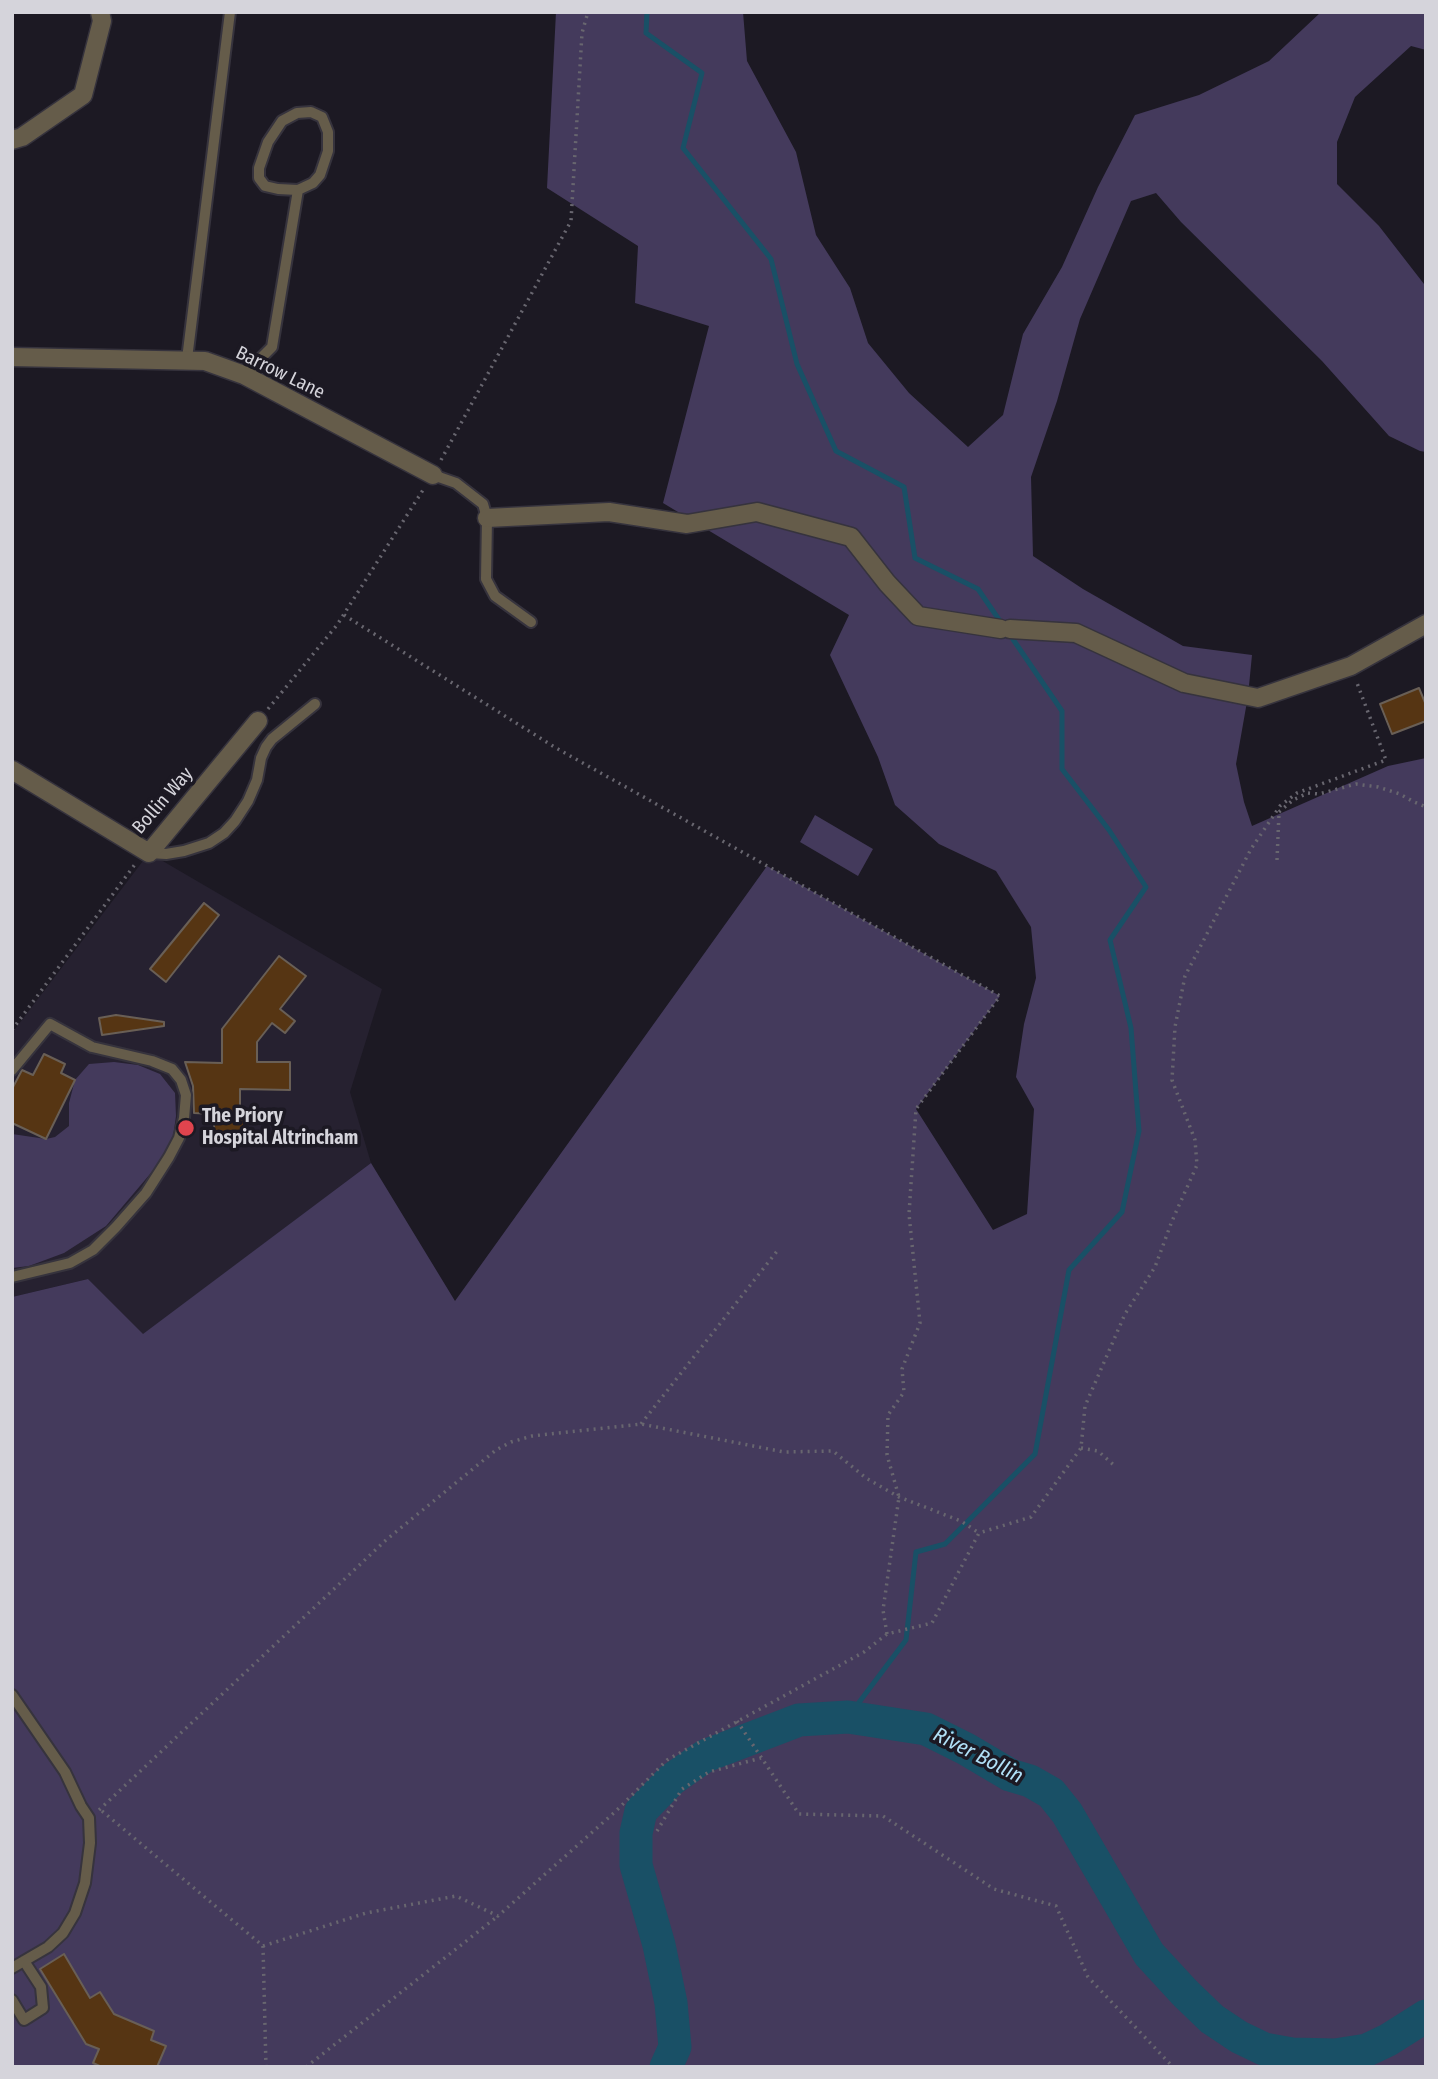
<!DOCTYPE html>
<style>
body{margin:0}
#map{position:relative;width:1438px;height:2079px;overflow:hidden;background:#1c1923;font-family:"Fira Sans Condensed",sans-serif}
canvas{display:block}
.frame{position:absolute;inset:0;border:14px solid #d5d4db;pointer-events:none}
</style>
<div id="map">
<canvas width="1438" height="2079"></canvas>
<div class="frame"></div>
</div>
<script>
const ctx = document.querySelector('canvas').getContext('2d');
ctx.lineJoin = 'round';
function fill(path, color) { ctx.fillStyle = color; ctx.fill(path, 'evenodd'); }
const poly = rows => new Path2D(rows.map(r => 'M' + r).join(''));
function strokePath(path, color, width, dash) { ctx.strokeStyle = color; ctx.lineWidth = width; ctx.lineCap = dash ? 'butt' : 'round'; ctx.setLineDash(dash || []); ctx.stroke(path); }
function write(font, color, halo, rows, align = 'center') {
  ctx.font = font + ' "Fira Sans Condensed",sans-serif'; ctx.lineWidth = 7; ctx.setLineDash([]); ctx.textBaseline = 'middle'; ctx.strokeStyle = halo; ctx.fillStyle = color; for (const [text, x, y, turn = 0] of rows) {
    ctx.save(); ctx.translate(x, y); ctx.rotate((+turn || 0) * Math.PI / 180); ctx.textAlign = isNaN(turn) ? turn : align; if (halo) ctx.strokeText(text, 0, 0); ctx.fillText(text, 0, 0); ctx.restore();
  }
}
fill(poly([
 [149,853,382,989,350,1092,371,1163,143,1335,88,1279,12,1297,12,1033]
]), '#262130');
fill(poly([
 [556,12,743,12,747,61,796,152,816,235,850,288,868,343,909,393,968,447,1003,415,1023,334,1062,267,1098,187,1135,115,1199,95,1269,61,1321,12,1426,12,1426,50,1411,46,1355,97,1337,142,1337,184,1379,226,1424,284,1426,309,1426,452,1420,451,1389,436,1322,361,1181,222,1156,193,1131,201,1080,319,1057,401,1031,477,1033,556,1083,589,1183,646,1252,655,1248,696,1236,764,1244,802,1252,826,1388,766,1426,758,1426,2067,12,2067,12,1297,88,1279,143,1334,371,1163,455,1301,767,866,1000,996,916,1109,993,1230,1027,1214,1034,1109,1016,1077,1024,1024,1036,978,1031,927,996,871,939,844,895,805,878,757,830,655,849,615,663,503,709,326,635,303,638,246,547,188],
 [815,815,873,849,858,876,800,842],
 [114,1062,138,1065,160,1074,175,1093,176,1116,173,1137,156,1167,106,1226,64,1253,29,1266,12,1268,12,1134,46,1139,55,1137,69,1126,69,1103,75,1080,89,1064]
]), '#443a5c');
strokePath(poly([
 [647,12,646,33,702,73,683,148,771,259,797,364,836,451,904,487,915,558,978,589,1002,624],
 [848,1717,906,1640,916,1552,945,1544,1035,1454,1069,1270,1122,1212,1139,1131,1131,1028,1110,940,1146,887,1109,830,1062,769,1062,711,1008,632]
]), '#195066', 5);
strokePath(poly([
 [666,2067,675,2047,671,2003,659,1945,636,1865,636,1833,641,1811,671,1780,705,1756,799,1720,848,1717,926,1729,966,1749,1010,1775,1030,1781,1051,1793,1067,1813,1149,1954,1185,1993,1212,2019,1239,2037,1264,2049,1292,2054,1335,2055,1367,2050,1388,2040,1426,2016]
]), '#195066', 33);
const building = poly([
 [1419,688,1426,705,1426,721,1392,734,1380,704,1419,688],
 [204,903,219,915,166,982,150,969,204,903],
 [279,956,306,976,280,1009,295,1021,285,1033,272,1023,257,1042,257,1062,290,1062,290,1090,240,1089,240,1119,246,1120,246,1139,214,1139,214,1114,194,1113,193,1086,185,1062,222,1063,222,1029,279,956],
 [116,1015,164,1022,164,1026,102,1035,99,1018,116,1015],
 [44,1054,65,1064,61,1073,75,1080,46,1139,12,1123,12,1089,22,1070,33,1075,44,1054],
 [64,1954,90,1998,100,1992,114,2014,154,2031,151,2040,166,2046,157,2067,102,2067,93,2063,99,2049,86,2044,40,1969,64,1954]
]);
fill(building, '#563513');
strokePath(building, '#695f56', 2);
const service = poly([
 [187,359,230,12],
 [244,375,272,347,298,190,278,189,265,186,259,178,259,168,268,142,282,121,297,113,311,112,322,117,328,132,328,151,320,175,313,183,298,190],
 [433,475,456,483,483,504,487,518,486,579,495,596,531,622],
 [149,853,166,854,184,851,209,843,224,833,235,821,248,801,257,780,261,758,266,747,272,739,315,704],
 [12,1070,50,1024,92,1047,152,1061,172,1069,181,1080,186,1095,184,1118,179,1138,169,1157,146,1193,116,1227,93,1250,70,1263,12,1277],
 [12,1695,65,1772,81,1806,89,1818,90,1843,85,1883,75,1913,63,1933,48,1947,12,1968],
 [12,2000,24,2020,43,2008,41,1987,24,1961]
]);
const minor = poly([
 [12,140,22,137,83,95,102,21,100,12],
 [12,357,205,361,244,375,433,475],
 [487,518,609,512,687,524,757,512,851,537,887,583,918,616,1001,629],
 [1010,629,1076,633,1184,683,1258,698,1351,666,1426,624],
 [12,770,149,853,258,721]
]);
strokePath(service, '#36333d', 14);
strokePath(minor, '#36333d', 21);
strokePath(poly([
 [441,460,571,221,582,33,588,12],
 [344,615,556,748,1000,996,916,1109,909,1214,920,1323,902,1369,904,1392,888,1415,887,1455,899,1497,883,1610,887,1634],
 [268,709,337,625,423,490],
 [1279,812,1293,800,1308,793,1319,794,1356,784,1378,787,1400,794,1414,802,1426,807],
 [1277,860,1279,813],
 [12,1030,136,863],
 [641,1424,778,1250],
 [1081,1448,1098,1451,1116,1467],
 [737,1721,799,1814,883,1816,994,1889,1056,1906,1088,1977,1173,2067],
 [99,1810,386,1540,496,1450,511,1442,532,1436,641,1424,784,1452,833,1451,866,1478,899,1497,961,1521,979,1533],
 [102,1811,263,1946,266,2067],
 [657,1831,682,1789,709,1772,761,1758],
 [263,1946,366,1913,456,1896,498,1916,616,1811,667,1760,864,1652,887,1634,932,1623,979,1533,1031,1517,1081,1448,1085,1406,1125,1314,1155,1267,1172,1221,1197,1165,1195,1140,1172,1080,1175,1027,1185,976,1251,849,1280,806,1297,793,1386,760,1357,683],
 [306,2067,498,1916]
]), '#68666f', 3.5, [2, 5]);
strokePath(service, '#655c4a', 10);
strokePath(minor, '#655c4a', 18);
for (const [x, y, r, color] of [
 [186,1128,9,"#e0444e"]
]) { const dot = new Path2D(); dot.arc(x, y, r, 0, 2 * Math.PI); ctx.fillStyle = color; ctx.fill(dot); strokePath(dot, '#1c1923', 2.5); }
write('19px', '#d5d4db', '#1c1923', [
 ["Barrow Lane",280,373,26],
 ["Bollin Way",163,801,-49]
]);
write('bold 19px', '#d5d4db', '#1c1923', [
 ["The Priory",202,1117],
 ["Hospital Altrincham",202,1139]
], 'left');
write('italic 21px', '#b1e0f7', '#1c1923', [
 ["River Bollin",978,1756,27]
]);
</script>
